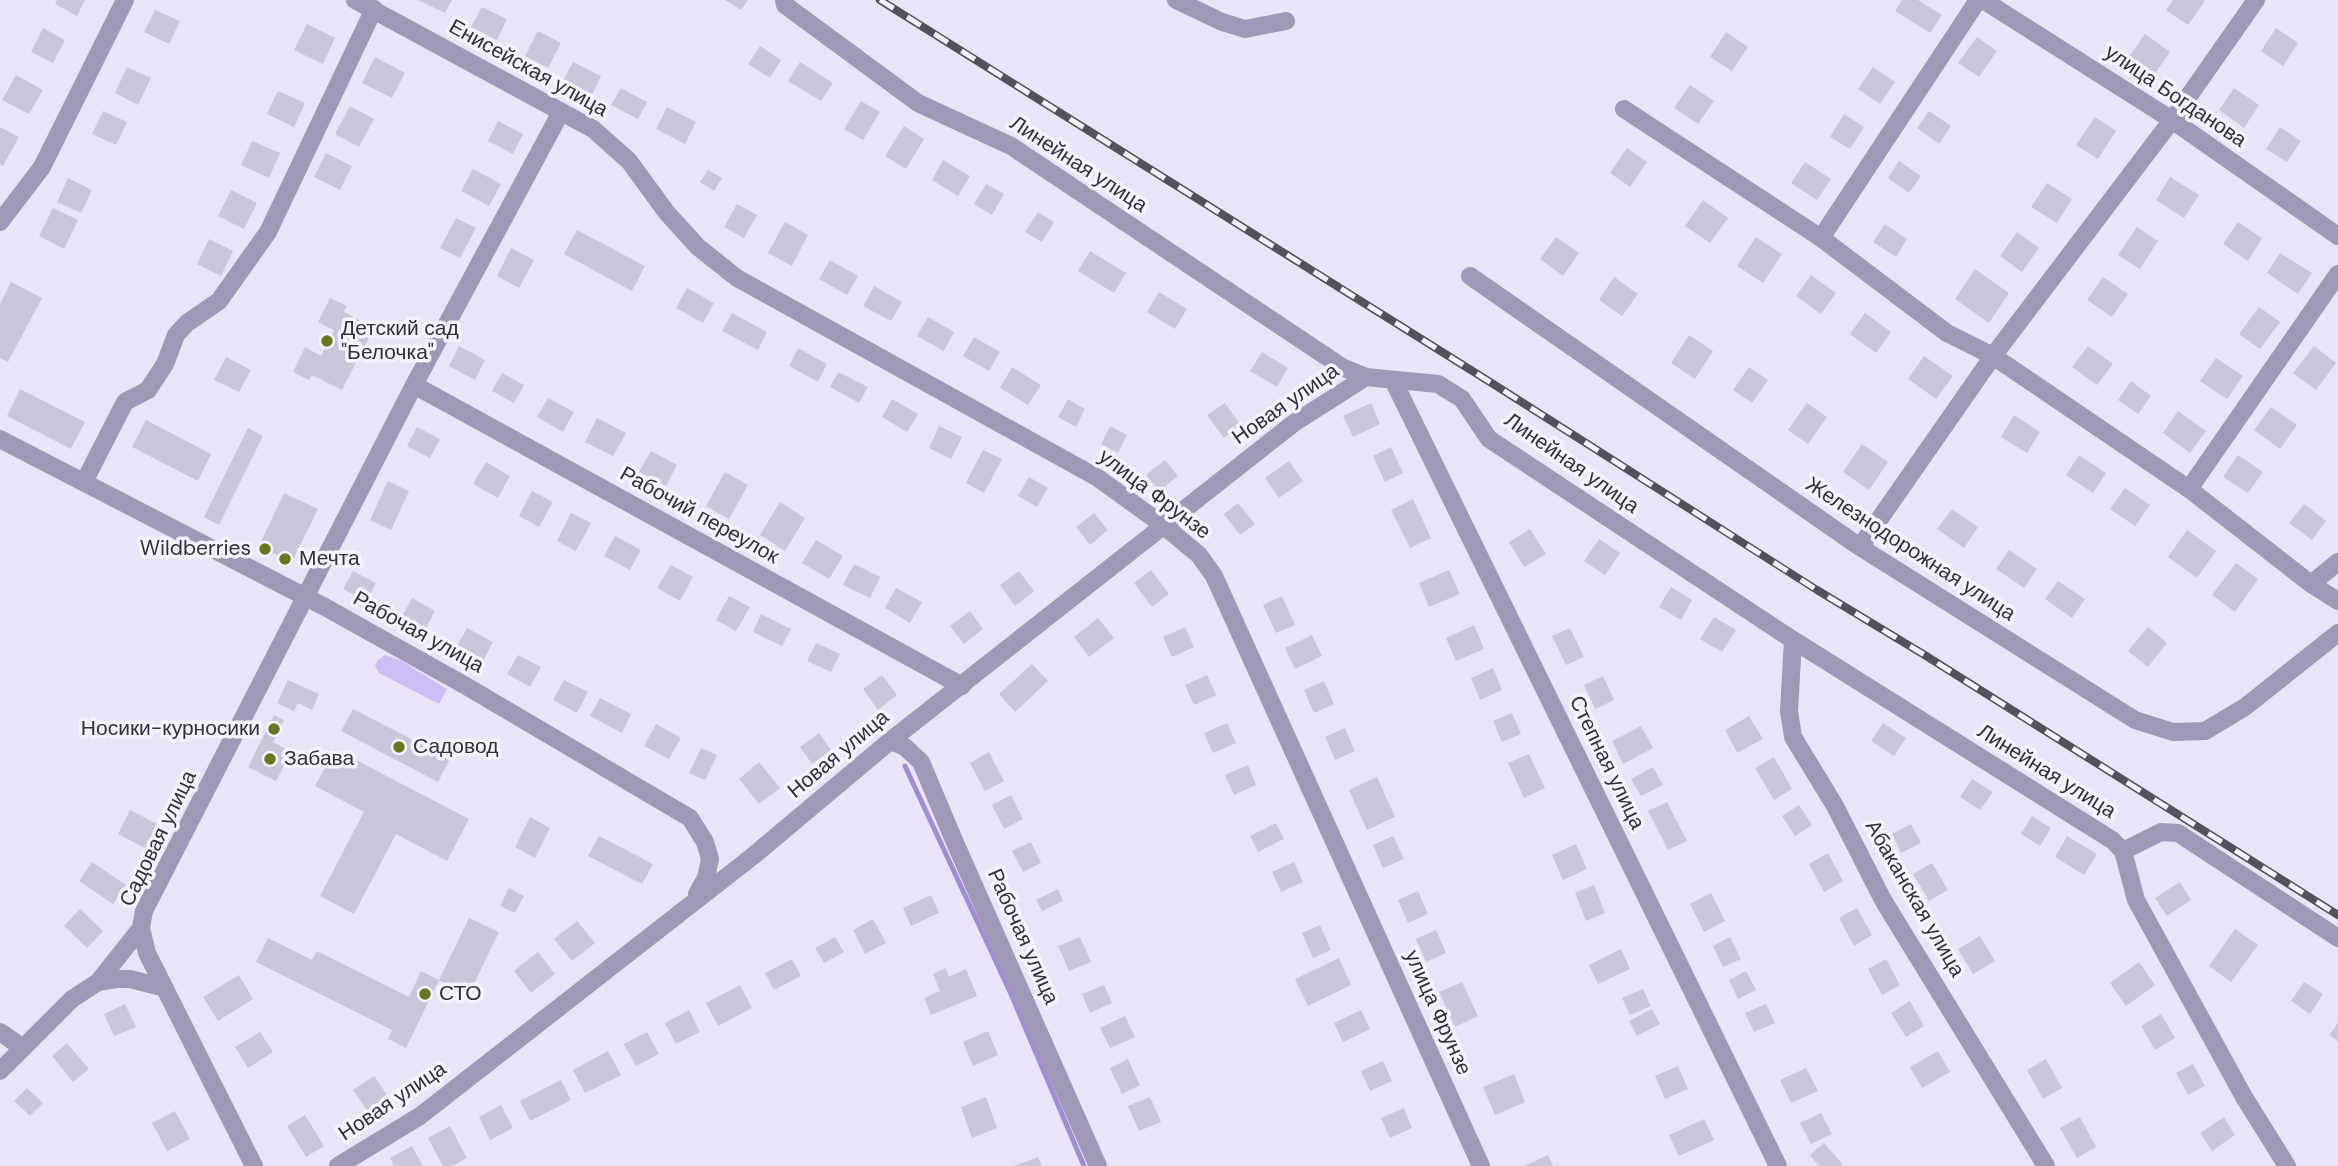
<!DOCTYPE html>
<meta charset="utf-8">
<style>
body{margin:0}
canvas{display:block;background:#e9e4f8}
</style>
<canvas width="2338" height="1166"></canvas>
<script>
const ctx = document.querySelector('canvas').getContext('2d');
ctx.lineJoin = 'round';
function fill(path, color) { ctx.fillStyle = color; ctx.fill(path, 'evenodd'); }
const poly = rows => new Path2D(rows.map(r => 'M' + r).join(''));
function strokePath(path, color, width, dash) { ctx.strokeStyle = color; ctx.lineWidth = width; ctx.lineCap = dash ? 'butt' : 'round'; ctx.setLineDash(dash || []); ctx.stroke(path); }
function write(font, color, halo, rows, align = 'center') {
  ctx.font = font + ' "DM Sans",sans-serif'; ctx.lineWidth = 7; ctx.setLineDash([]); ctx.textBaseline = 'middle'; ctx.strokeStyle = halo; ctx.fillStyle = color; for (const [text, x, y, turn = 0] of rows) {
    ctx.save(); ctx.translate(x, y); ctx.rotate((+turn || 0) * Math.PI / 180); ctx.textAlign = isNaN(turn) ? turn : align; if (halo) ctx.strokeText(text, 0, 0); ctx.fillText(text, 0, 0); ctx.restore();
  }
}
fill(poly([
 [385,655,400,660,447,689,439,704,379,673,375,666,378,660]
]), '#cdbef6');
strokePath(poly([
 [905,766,1011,994,1084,1166]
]), '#a28dd3', 5);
fill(poly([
 [57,0,85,0,77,16,55,4],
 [418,0,452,0,445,13],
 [725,0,748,0,741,10],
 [1902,0,1918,0,1942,15,1930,33,1895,11],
 [2173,0,2202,0,2205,1,2188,25,2166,10],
 [482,7,507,19,497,40,471,27],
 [155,10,180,21,169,44,144,32],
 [307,24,335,38,323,64,294,50],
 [43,28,65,40,53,63,31,52],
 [2276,28,2298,43,2283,66,2261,51],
 [538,31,561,43,548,68,525,56],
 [1726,32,1748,47,1732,71,1710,57],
 [2145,34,2170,52,2154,75,2129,57],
 [1977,37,1997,51,1979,77,1958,63],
 [760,46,781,60,770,78,748,64],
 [375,57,405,73,392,98,362,83],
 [573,62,601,76,592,95,563,81],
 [800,62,833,83,821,101,788,81],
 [127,67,151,78,138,105,115,93],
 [1873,67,1895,82,1880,104,1858,89],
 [16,75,43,90,29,114,2,100],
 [1690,85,1714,101,1698,124,1674,108],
 [621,88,647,102,638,119,611,105],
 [2234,88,2259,105,2244,128,2219,110],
 [278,91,305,103,294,127,267,114],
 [861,101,880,112,863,140,844,129],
 [350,106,374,119,359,147,335,134],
 [667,107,696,122,685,144,656,129],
 [103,111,127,122,116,145,92,134],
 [1929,111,1951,126,1939,144,1917,128],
 [1844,114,1864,127,1850,149,1830,137],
 [2095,117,2116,131,2098,159,2076,145],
 [498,121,523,134,513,154,488,141],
 [904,126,924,139,906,169,885,156],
 [0,127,19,137,3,166,0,164],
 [2280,127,2301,141,2287,162,2266,149],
 [252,141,280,153,269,178,241,165],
 [1627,148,1647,162,1630,187,1610,173],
 [326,153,352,166,340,190,314,177],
 [943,160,970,176,958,196,932,180],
 [1899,161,1921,176,1909,193,1888,178],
 [1805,162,1831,179,1817,200,1791,183],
 [473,169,501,184,489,206,461,191],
 [708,170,722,178,714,191,700,182],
 [2170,177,2199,195,2184,218,2156,200],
 [68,178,92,190,81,213,57,202],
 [2047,183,2072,199,2057,223,2031,207],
 [986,184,1004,194,992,215,974,204],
 [231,190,257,203,244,229,218,216],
 [1703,200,1728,218,1710,243,1685,226],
 [737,204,757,215,744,238,724,227],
 [53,208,78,220,64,249,39,236],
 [1038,212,1054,222,1042,242,1025,232],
 [456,218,476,228,460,258,440,248],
 [785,222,808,235,792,266,768,253],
 [2238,222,2262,238,2248,261,2223,244],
 [1885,224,1907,239,1896,257,1873,242],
 [2137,227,2158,241,2140,269,2118,255],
 [577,230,645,266,632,291,564,254],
 [2017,232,2039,248,2022,272,2000,256],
 [1556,237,1579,253,1563,276,1540,259],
 [1756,237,1782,254,1763,283,1737,266],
 [209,239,233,251,221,276,197,264],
 [511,248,534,260,519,288,497,276],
 [1090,251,1126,273,1114,293,1078,271],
 [2280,253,2312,273,2298,294,2267,273],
 [830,260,858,276,847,295,819,279],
 [1975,269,2009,293,1989,323,1955,299],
 [1811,275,1836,293,1821,314,1796,296],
 [1614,277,1638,294,1622,316,1599,300],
 [2103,277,2128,294,2112,317,2087,300],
 [11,282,42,298,8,362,0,358,0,304],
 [874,286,902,302,891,321,863,306],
 [687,288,714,303,703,323,676,308],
 [1159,292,1187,309,1175,329,1147,312],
 [330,298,347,306,344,312,374,328,342,390,312,375,309,380,293,372,305,347,321,356,334,330,318,322],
 [2259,307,2280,322,2260,349,2239,334],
 [732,313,767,332,758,350,722,331],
 [1865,313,1891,332,1876,353,1850,334],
 [928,317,954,332,944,351,917,336],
 [1689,335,1713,351,1695,379,1671,363],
 [974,337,1000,352,989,371,963,356],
 [459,346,485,360,475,380,449,366],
 [2088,346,2113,364,2097,385,2072,367],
 [2314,346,2336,363,2316,390,2293,373],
 [798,348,827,364,818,382,789,366],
 [1262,352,1288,368,1277,387,1250,371],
 [1924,356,1953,376,1936,399,1908,379],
 [226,357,251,370,239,392,214,380],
 [2216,358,2243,376,2227,399,2200,381],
 [1012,367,1041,385,1028,405,1000,388],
 [1749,367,1768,380,1752,403,1733,390],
 [838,372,868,387,859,403,830,387],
 [502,373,524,385,514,403,492,391],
 [2131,381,2151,396,2138,414,2118,400],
 [20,389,85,422,71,449,7,416],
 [548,398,574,412,563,432,537,417],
 [892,399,918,414,907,432,882,417],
 [1068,399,1085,409,1076,427,1058,417],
 [1225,403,1241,426,1224,438,1207,415],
 [1371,403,1380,424,1353,437,1343,416],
 [1807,403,1827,417,1808,444,1788,430],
 [2271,407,2297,425,2280,449,2254,430],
 [2178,411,2206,431,2190,453,2163,433],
 [2014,415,2040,432,2027,453,2001,437],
 [597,418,626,433,613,456,585,442],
 [146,420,211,454,198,481,132,447],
 [939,426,962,437,951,459,929,448],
 [1110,426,1127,435,1118,453,1101,444],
 [417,427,440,439,430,458,407,446],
 [248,428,263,436,219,525,204,517],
 [1862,444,1888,462,1869,490,1843,472],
 [1391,447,1403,473,1385,482,1373,456],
 [983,450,1002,459,984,493,966,483],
 [651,451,677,465,666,486,639,472],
 [2079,455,2106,473,2093,493,2066,475],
 [2238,455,2263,472,2248,493,2223,477],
 [1165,460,1178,476,1159,491,1146,475],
 [1289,461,1303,481,1279,498,1265,478],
 [486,462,510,476,498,498,473,484],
 [725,472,748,485,729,519,706,506],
 [1029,477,1048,488,1037,507,1018,496],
 [388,481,409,491,391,530,370,520],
 [2125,488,2150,505,2135,526,2110,509],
 [532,491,553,502,539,527,519,516],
 [284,493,318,509,292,562,259,546],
 [1413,499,1431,538,1410,548,1391,510],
 [780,502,805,518,785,551,760,535],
 [1238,503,1255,524,1240,535,1224,514],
 [2304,504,2326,521,2312,540,2289,523],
 [1952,509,1978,527,1964,548,1937,529],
 [571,513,591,523,576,551,557,541],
 [1094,513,1108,530,1090,545,1076,527],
 [1530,529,1546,554,1524,567,1509,542],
 [2187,530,2216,551,2197,578,2168,557],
 [615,536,641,550,630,570,604,556],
 [1599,539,1620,553,1605,575,1584,561],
 [816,540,843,556,829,579,802,563],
 [2009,550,2037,569,2024,588,1996,569],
 [2236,563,2258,579,2235,612,2212,595],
 [854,564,880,577,870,598,843,585],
 [671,565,693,577,680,601,657,588],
 [1151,570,1169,594,1152,607,1134,583],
 [1449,570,1460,594,1429,607,1419,583],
 [353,571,376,583,367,601,343,589],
 [1019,571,1034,591,1015,606,1000,585],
 [2058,581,2085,599,2072,618,2045,599],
 [1671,587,1692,600,1681,620,1659,607],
 [896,588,922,602,910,623,885,608],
 [729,596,750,607,736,631,716,620],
 [1282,596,1295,625,1276,633,1263,605],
 [412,598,435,611,424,631,401,618],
 [970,611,983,629,964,644,950,626],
 [761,614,791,629,782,646,753,632],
 [1714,617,1736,630,1722,652,1700,639],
 [1098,618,1114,638,1089,657,1074,637],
 [1474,625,1484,649,1456,661,1446,638],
 [1185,627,1194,647,1172,657,1163,637],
 [2148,627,2167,643,2148,667,2128,651],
 [467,628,493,642,483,661,457,646],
 [1570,628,1584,657,1566,665,1552,636],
 [1312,635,1322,656,1295,669,1285,648],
 [816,643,840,654,831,672,807,661],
 [518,655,541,667,530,687,507,674],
 [1032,664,1048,681,1015,712,999,694],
 [1493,668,1502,690,1480,700,1471,678],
 [882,675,897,695,878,710,863,689],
 [1207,675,1216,695,1194,705,1185,685],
 [1603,676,1614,700,1595,709,1584,685],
 [288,680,319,694,312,710,298,703,294,711,277,703],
 [564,680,588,692,577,713,553,700],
 [1324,681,1334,704,1314,713,1304,690],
 [600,698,631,714,622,733,590,716],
 [353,709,450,759,438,782,341,731],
 [1512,713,1521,734,1502,742,1493,721],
 [274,715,284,720,273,742,291,752,276,781,248,767],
 [1749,716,1763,739,1737,753,1725,730],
 [1227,723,1236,743,1213,753,1204,733],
 [1883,723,1906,738,1894,756,1871,741],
 [656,724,681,738,669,759,644,746],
 [1641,726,1653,748,1623,764,1612,741],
 [1345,728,1355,751,1335,760,1325,737],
 [819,733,831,750,812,764,800,747],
 [701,748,717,755,705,780,689,773],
 [335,749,469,819,447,861,396,834,354,914,320,896,364,812,315,786],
 [989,752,1004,781,985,791,970,763],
 [1529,754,1545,788,1524,798,1508,763],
 [1774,757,1792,789,1774,800,1755,768],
 [759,762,780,788,759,804,739,779],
 [1248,765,1256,785,1234,795,1225,775],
 [1653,767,1663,785,1641,796,1631,779],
 [1377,777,1395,817,1367,830,1349,790],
 [1972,779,1993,792,1980,810,1960,797],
 [1011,795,1023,819,1004,829,992,805],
 [1667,802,1687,841,1668,850,1648,811],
 [1799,805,1812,825,1795,836,1782,816],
 [130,810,157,824,145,848,118,834],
 [2032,816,2051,828,2040,846,2021,834],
 [530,817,550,828,535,858,515,847],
 [1276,823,1284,839,1258,852,1250,836],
 [1911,824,1921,843,1901,853,1892,834],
 [599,836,653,864,642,884,588,856],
 [1393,836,1404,859,1383,868,1373,845],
 [2067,836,2097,854,2084,875,2055,857],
 [1031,842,1041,863,1023,872,1012,851],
 [1576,844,1587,869,1563,880,1552,855],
 [1828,853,1843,881,1824,892,1809,864],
 [92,862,126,885,113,904,79,881],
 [1294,862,1303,882,1281,892,1272,872],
 [1932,863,1948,890,1929,901,1913,874],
 [2180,882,2191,900,2167,916,2155,898],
 [1594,885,1605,913,1586,921,1575,893],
 [509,888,524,896,515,913,500,906],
 [1058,889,1063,901,1042,911,1036,900],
 [1418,891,1428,914,1408,923,1398,900],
 [1711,893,1725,921,1704,932,1690,904],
 [931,895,939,913,911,926,903,908],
 [1857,908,1872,935,1854,946,1839,918],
 [80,909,103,931,87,948,64,926],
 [469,918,499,932,469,994,439,980],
 [873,919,886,943,865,954,853,930],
 [577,921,595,943,572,961,554,939],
 [1320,925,1331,950,1313,958,1302,933],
 [2235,929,2258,945,2231,982,2209,966],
 [1436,930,1446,953,1426,962,1416,939],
 [1980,936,1995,961,1973,974,1958,949],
 [835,937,844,952,824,963,815,948],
 [1080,937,1091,962,1069,971,1058,946],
 [1730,937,1741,959,1723,967,1713,946],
 [268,938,312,960,317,951,409,997,421,971,439,980,406,1048,388,1039,392,1030,256,962],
 [1621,949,1630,969,1598,984,1589,965],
 [538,952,555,974,531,993,514,971],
 [1339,958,1351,985,1308,1006,1295,979],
 [792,959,801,976,774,990,765,973],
 [1886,959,1900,985,1882,995,1868,969],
 [2139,962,2155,985,2126,1006,2110,983],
 [946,968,949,977,966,969,977,996,931,1015,924,998,940,991,933,974],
 [1746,971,1756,990,1738,999,1729,980],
 [239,975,253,999,218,1021,203,997],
 [1462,982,1478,1016,1455,1027,1439,992],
 [2304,982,2323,994,2310,1014,2291,1001],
 [740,985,752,1008,718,1026,706,1003],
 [1104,985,1112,1003,1090,1013,1082,994],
 [1643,989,1651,1006,1630,1015,1622,998],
 [1910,1001,1924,1026,1906,1037,1891,1013],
 [125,1004,136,1027,114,1036,104,1014],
 [1766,1004,1775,1023,1754,1032,1745,1013],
 [1652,1009,1660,1024,1637,1036,1629,1021],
 [689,1010,700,1032,676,1044,665,1023],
 [1361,1010,1370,1029,1343,1042,1334,1023],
 [2161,1014,2175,1038,2155,1050,2141,1026],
 [1125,1016,1135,1037,1110,1048,1100,1028],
 [2338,1023,2338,1041,2329,1035],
 [988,1031,998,1055,973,1066,963,1042],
 [260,1032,273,1052,248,1068,235,1047],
 [647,1032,659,1054,636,1066,624,1044],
 [67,1043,89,1069,73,1082,52,1056],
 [608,1051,621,1075,585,1093,573,1070],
 [1938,1051,1950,1072,1922,1088,1910,1067],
 [1128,1059,1140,1085,1122,1094,1110,1068],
 [2046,1059,2062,1088,2043,1099,2027,1070],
 [1383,1061,1392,1081,1370,1091,1361,1071],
 [2193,1064,2205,1086,2188,1095,2176,1073],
 [1678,1066,1688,1089,1665,1099,1655,1076],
 [1806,1068,1818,1091,1791,1103,1780,1080],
 [1514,1074,1525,1102,1495,1115,1483,1087],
 [374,1076,392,1102,371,1116,353,1090],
 [561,1080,571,1100,530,1121,520,1101],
 [27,1088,43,1103,30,1116,14,1101],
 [986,1097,997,1128,972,1138,961,1107],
 [1150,1097,1161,1122,1139,1131,1128,1106],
 [501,1105,513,1128,490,1140,479,1117],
 [1404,1108,1412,1128,1390,1138,1381,1118],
 [175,1111,190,1139,167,1151,152,1123],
 [1821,1113,1832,1134,1811,1144,1800,1123],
 [305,1115,324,1146,306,1157,287,1126],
 [2080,1117,2096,1147,2077,1158,2060,1128],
 [2224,1117,2235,1135,2212,1151,2200,1133],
 [1704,1119,1714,1140,1679,1156,1669,1135],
 [450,1126,467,1158,452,1166,443,1166,428,1138],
 [1824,1143,1843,1165,1842,1166,1819,1166,1810,1155],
 [412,1146,423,1166,394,1166,390,1158],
 [1548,1155,1553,1166,1524,1166],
 [1038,1157,1042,1166,1014,1166]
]), '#cbc7da');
strokePath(poly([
 [355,0,593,129,629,161,667,213,698,247,737,278,1098,478,1163,525,1199,555,1214,576,1481,1166],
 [784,0,785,5,918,103,1011,146,1342,367,1366,377,1438,384,1462,399,1489,439,1793,640,2112,840,2123,851,2161,832,2178,833,2338,938],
 [1176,0,1222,22,1245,29,1286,21],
 [1983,0,2172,120,2338,236],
 [1624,109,1821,238,1947,333,1993,356,2189,489,2311,584,2338,601],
 [0,222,42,167,125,0],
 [1821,238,1978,0],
 [1470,276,1860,547,2135,720,2173,732,2205,731,2245,707,2338,633],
 [1393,380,1778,1166],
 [414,385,962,686],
 [0,439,325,607,466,686,690,818,705,842,710,859,706,878,697,894],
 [84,482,125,402,148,390,165,364,176,335,187,323,219,301,268,232,374,9],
 [2189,489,2338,274],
 [1860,547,1993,356,2172,120,2256,0],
 [2311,584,2338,562],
 [1793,640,1789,711,1793,737,1835,806,1883,900,2046,1166],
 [890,741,905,747,921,762,953,838,1098,1166],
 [2123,851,2136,900,2244,1097,2287,1166],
 [98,982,116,979,130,979,165,988],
 [0,1032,23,1048],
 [0,1071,72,999,98,982,141,928],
 [254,1166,147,953,141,928,144,911,414,385,561,112],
 [338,1166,420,1116,753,856,890,741,1294,423,1366,377]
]), '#a098b7', 18);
const rail = poly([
 [880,0,1498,387,1817,590,1923,654,2338,915]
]);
strokePath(rail, '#54515c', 8);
strokePath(rail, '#f5f3ff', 5, [16]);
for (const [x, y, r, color] of [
 [327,341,7,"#697521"],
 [265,549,7,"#697521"],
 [285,559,7,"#697521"],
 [274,729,7,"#697521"],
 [399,747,7,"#697521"],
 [270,759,7,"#697521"],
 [425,994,7,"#697521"]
]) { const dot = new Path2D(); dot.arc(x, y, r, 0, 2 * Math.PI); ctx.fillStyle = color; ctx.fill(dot); strokePath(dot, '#f5f3ff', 2.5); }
write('21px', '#323038', '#f5f3ff', [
 ["Енисейская улица",528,69,29],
 ["улица Богданова",2175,97,34],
 ["Линейная улица",1078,165,33],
 ["Новая улица",1286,405,-35],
 ["Линейная улица",1571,464,35],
 ["улица Фрунзе",1154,495,37],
 ["Рабочий переулок",699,516,29],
 ["Железнодорожная улица",1910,550,33],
 ["Рабочая улица",418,633,29],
 ["Новая улица",839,755,-40],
 ["Степная улица",1606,763,64],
 ["Линейная улица",2046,772,32],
 ["Садовая улица",159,839,-64],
 ["Абаканская улица",1914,899,60],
 ["Рабочая улица",1022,937,66],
 ["улица Фрунзе",1437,1013,66],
 ["Новая улица",393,1102,-34]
]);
write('21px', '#323038', '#f5f3ff', [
 ["Детский сад",341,329],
 ["\"Белочка\"",341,353],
 ["Wildberries",251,549,"right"],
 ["Мечта",299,559],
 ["Носики-курносики",260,729,"right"],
 ["Садовод",413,747],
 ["Забава",284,759],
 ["СТО",439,994]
], 'left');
</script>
